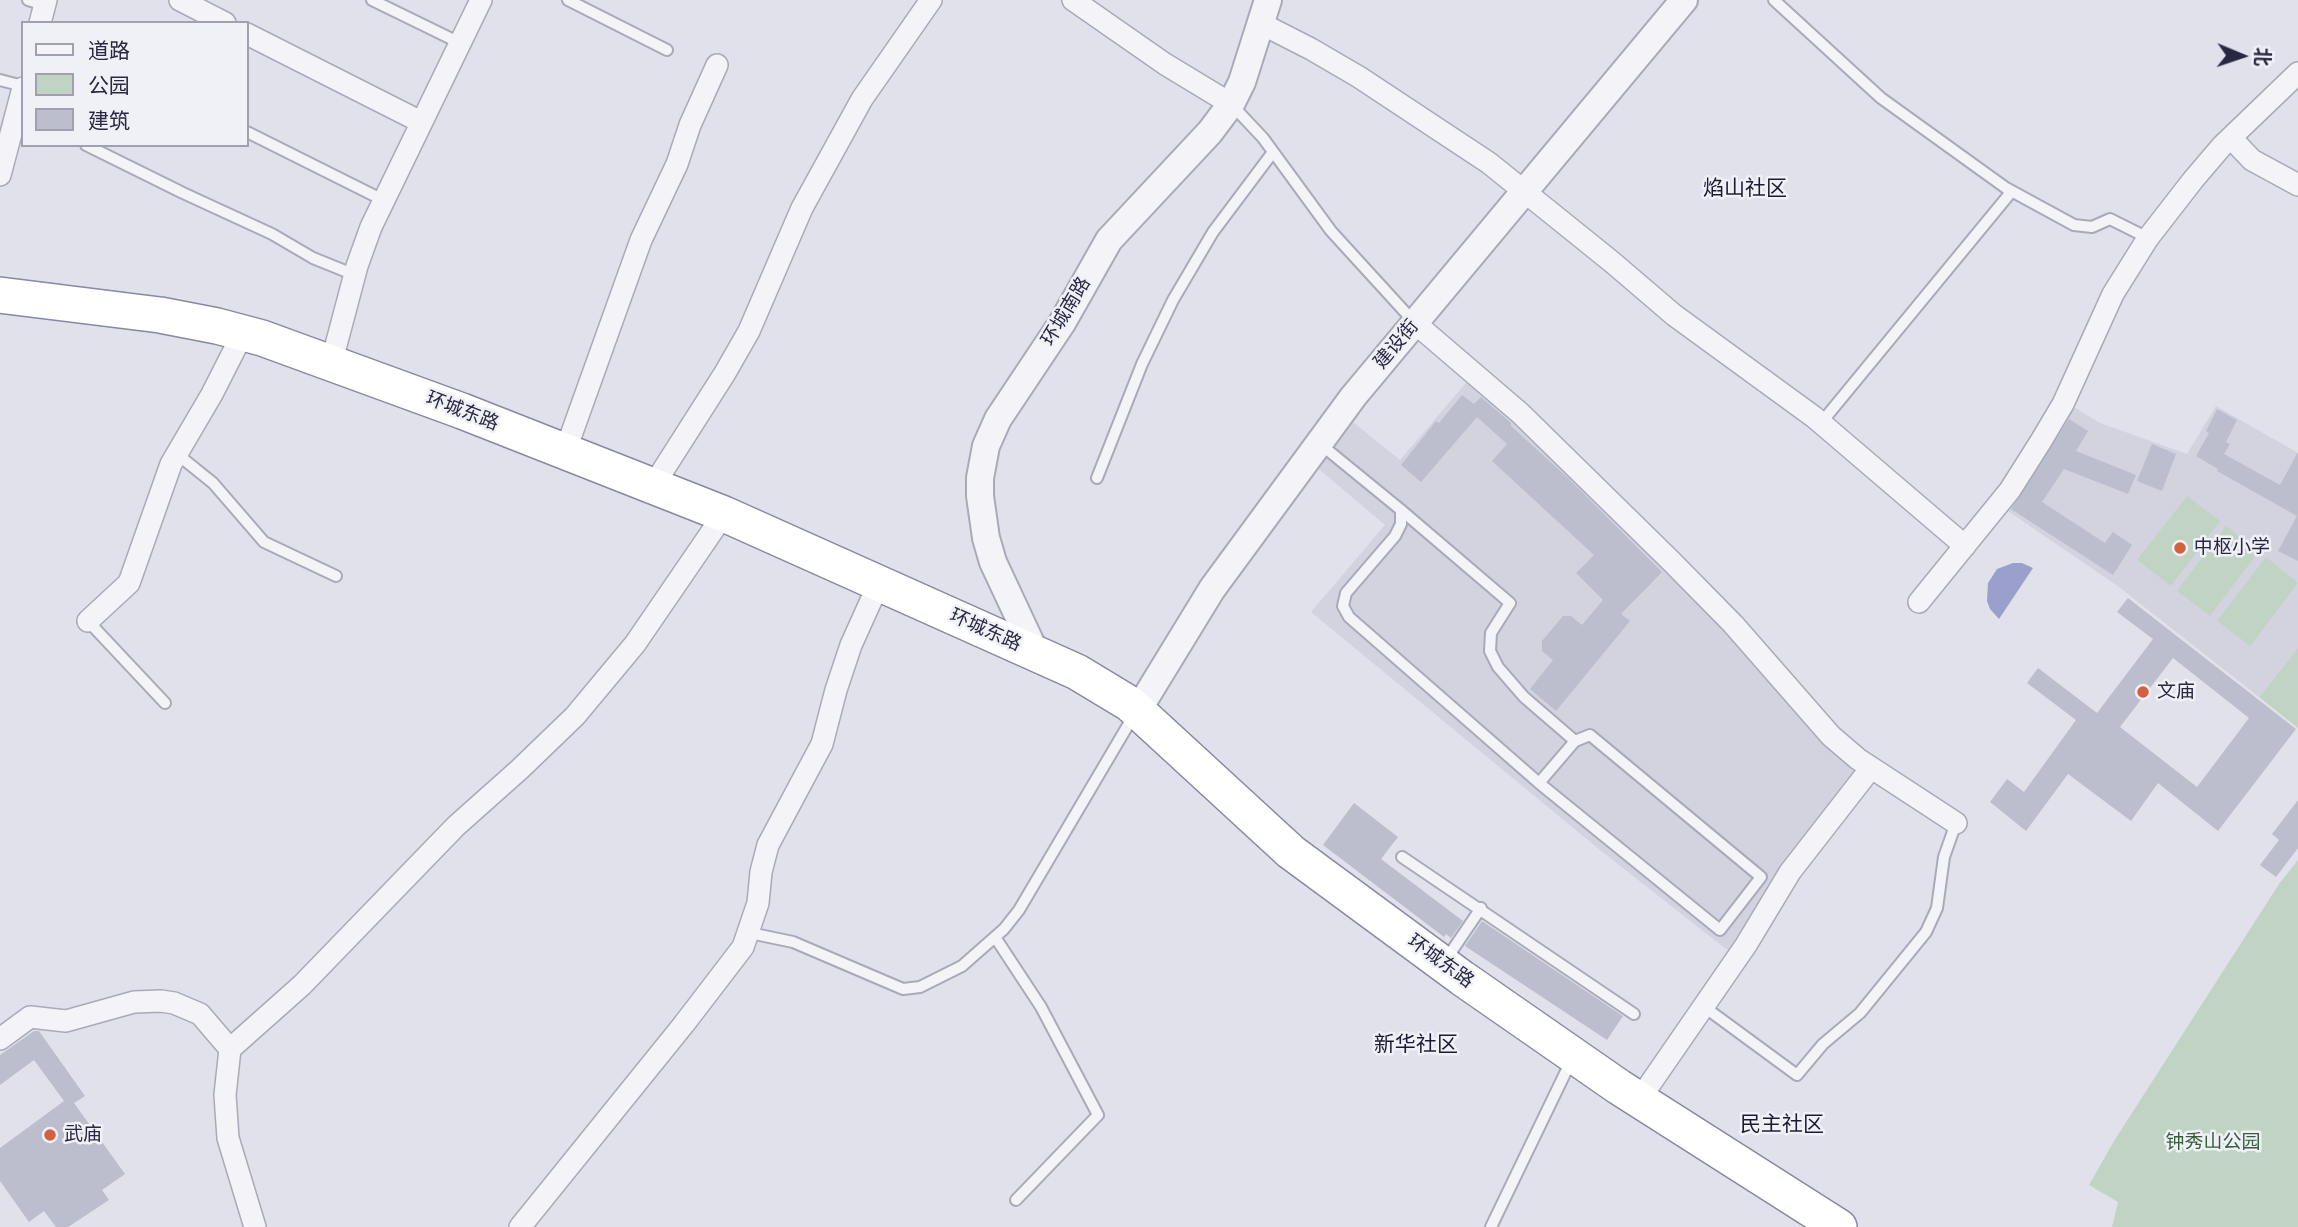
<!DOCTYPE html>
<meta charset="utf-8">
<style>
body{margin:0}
#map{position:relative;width:2298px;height:1227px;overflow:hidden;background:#e0e1ea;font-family:"Titillium Web","Noto Sans SC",sans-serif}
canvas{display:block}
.legend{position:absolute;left:21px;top:21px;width:228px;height:126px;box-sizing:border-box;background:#f0f0f7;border:2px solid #a0a0af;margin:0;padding:9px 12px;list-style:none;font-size:21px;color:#282842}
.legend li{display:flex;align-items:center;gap:14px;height:35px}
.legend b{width:35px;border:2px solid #a0a0af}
.north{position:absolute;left:2207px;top:21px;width:70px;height:70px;-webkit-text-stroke:5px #f0f0f7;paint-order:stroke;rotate:92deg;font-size:19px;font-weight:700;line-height:28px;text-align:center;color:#282842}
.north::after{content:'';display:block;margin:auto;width:24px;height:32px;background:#282842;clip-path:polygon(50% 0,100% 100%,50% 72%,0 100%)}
</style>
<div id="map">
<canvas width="2298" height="1227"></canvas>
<ul class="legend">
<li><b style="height:9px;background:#f3f3f8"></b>道路</li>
<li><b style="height:19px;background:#c1d4c3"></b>公园</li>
<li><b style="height:19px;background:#bdbecd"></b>建筑</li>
</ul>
<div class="north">北</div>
</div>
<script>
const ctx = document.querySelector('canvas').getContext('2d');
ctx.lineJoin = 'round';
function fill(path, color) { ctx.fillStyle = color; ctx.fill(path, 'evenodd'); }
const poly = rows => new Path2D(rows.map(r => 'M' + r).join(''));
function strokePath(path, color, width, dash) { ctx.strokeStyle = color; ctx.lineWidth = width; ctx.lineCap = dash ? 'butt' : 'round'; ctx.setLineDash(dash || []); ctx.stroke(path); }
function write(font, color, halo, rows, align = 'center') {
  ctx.font = font + ' "Titillium Web","Noto Sans SC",sans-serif'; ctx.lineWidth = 5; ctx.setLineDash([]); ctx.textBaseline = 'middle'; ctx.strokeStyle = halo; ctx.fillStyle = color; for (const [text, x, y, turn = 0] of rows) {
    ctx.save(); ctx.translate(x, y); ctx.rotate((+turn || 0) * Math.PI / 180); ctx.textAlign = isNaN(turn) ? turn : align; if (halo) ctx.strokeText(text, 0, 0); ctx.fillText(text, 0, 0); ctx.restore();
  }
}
fill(poly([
 [1471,377,1702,598,1865,770,1731,953,1600,850,1311,612,1385,525,1313,464,1348,418,1400,460],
 [2072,406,2100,423,2187,454,2216,406,2298,453,2298,648,2259,697,2119,587,2005,509]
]), '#d2d3df');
fill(poly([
 [2187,496,2220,521,2171,586,2137,560],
 [2226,526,2259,551,2210,616,2177,591],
 [2266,557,2298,583,2250,646,2217,621],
 [2298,648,2298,728,2259,697],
 [2298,860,2298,1227,2112,1227,2118,1202,2089,1185,2114,1141,2279,884]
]), '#c1d4c3');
fill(poly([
 [2013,563,2022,563,2033,568,1999,619,1990,609,1987,601,1988,583,1997,569]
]), '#9aa0cb');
fill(poly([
 [1462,395,1474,404,1481,397,1511,423,1511,426,1568,478,1662,572,1621,614,1630,621,1556,711,1530,689,1553,660,1542,651,1542,641,1563,616,1571,616,1582,625,1603,600,1576,573,1594,555,1492,461,1507,444,1477,417,1421,482,1401,465,1436,421,1439,423],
 [2217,409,2237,420,2226,442,2230,444,2224,454,2280,485,2298,452,2298,561,2278,551,2297,516,2217,471,2218,469,2196,456,2209,433,2206,431],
 [2069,419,2088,431,2076,451,2136,475,2128,494,2064,469,2042,502,2105,543,2113,532,2132,545,2113,575,2011,509],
 [2152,444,2176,454,2162,491,2137,481],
 [2128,598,2296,729,2218,831,2158,783,2131,821,2068,774,2026,831,1990,802,2007,779,2024,792,2076,720,2027,683,2038,668,2097,713,2153,639,2117,612],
 [2173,658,2249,718,2197,787,2120,727],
 [2298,800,2298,848,2276,877,2260,865,2279,840,2272,834],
 [1354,803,1398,837,1381,859,1463,921,1451,938,1446,934,1444,937,1323,845],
 [1482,921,1623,1016,1607,1040,1465,946],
 [34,1031,39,1031,85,1096,74,1103,125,1174,102,1190,109,1200,68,1227,56,1227,44,1211,29,1222,0,1181,0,1148,64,1101,34,1060,0,1085,0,1055]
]), '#bdbecd');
const service = poly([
 [28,0,44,5],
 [372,0,460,43],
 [568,0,667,50],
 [1774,0,1881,98,2006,188,2074,225,2092,227,2110,219,2148,238],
 [0,80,23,86],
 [1231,104,1263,138,1331,231,1415,323],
 [247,132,383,200],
 [86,145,183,193,272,234,313,258,355,275],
 [1821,423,2012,191],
 [1319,443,1401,510,1510,603,1491,633,1490,651,1498,667,1524,697,1575,741],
 [177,454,213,483,264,542,336,576],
 [1097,478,1142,364,1173,300,1213,232,1273,152],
 [1401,510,1401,524,1395,536,1346,593,1343,606,1349,617,1539,783,1575,741,1590,735,1761,877,1720,930,1539,783],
 [88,621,165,703],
 [1402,857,1634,1014],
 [750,933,793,942,903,989,920,987,962,966,1004,929,1019,910,1134,715],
 [995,937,1041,1007,1098,1115,1016,1200],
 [1445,961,1481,908],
 [1703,1006,1797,1075,1823,1044,1860,1013,1926,932,1937,908,1944,857,1956,823],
 [1491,1227,1571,1061]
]);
const minor = poly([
 [180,0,225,23],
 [1073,0,1165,64,1231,104],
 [40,23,46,0],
 [1262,24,1311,49,1359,77,1489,163,1612,262,1674,315,1814,417,1965,546],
 [247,34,421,122],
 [2231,138,2252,160,2298,185],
 [0,175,23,88],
 [1415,323,1520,413,1671,561,1733,624,1831,736,1858,759,1956,823],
 [331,364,357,266,371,227,481,0],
 [565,452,641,240,677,164,690,125,717,65],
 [653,486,725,373,749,331,802,208,862,99,931,0],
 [1919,602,2010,490,2041,441,2063,404,2113,294,2148,238,2193,180,2222,146,2298,73],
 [88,621,129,583,171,464,212,394,243,333],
 [0,1039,30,1017,66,1021,134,1002,161,1001,174,1003,200,1014,230,1049],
 [1639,1100,1746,945,1790,872,1871,768],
 [255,1227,228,1138,225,1095,230,1049,302,985,456,826,520,769,575,716,635,644,724,514],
 [520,1227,684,1024,743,947,758,903,761,872,768,845,822,744,836,690,851,645,879,583]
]);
const tertiary = poly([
 [1036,654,993,562,986,538,980,496,980,478,986,446,998,419,1062,323,1109,240,1210,132,1231,104,1242,82,1268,0],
 [1138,710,1212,589,1353,397,1684,0]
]);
const trunk = poly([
 [0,295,160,315,217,326,262,338,462,411,724,514,1077,672,1130,704,1291,852,1462,978,1619,1087,1839,1227]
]);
strokePath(service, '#a9aab8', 14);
strokePath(minor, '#a9aab8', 24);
strokePath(tertiary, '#a9aab8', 30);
strokePath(trunk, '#8788a1', 38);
strokePath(service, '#f3f3f8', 10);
strokePath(minor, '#f3f3f8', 21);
strokePath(tertiary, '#f3f3f8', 26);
strokePath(trunk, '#fff', 35);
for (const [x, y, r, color] of [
 [2180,548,7,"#d36141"],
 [2143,692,7,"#d36141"],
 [50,1135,7,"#d36141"]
]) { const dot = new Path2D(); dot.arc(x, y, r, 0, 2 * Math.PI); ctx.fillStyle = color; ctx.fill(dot); strokePath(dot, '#f0f0f7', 2.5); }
write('19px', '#282842', '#f0f0f7', [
 ["环城南路",1067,312,-59],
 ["建设街",1397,345,-50],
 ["环城东路",462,412,21],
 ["环城东路",985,631,24],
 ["环城东路",1440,962,36]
]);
write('19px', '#282842', '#f0f0f7', [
 ["中枢小学",2194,548],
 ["文庙",2157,692],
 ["武庙",64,1135]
], 'left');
write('19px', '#355e3c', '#f0f0f7', [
 ["钟秀山公园",2213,1143]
]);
write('21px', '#1b1a33', '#f0f0f7', [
 ["焰山社区",1745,190],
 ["新华社区",1416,1046],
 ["民主社区",1782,1126]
]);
</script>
